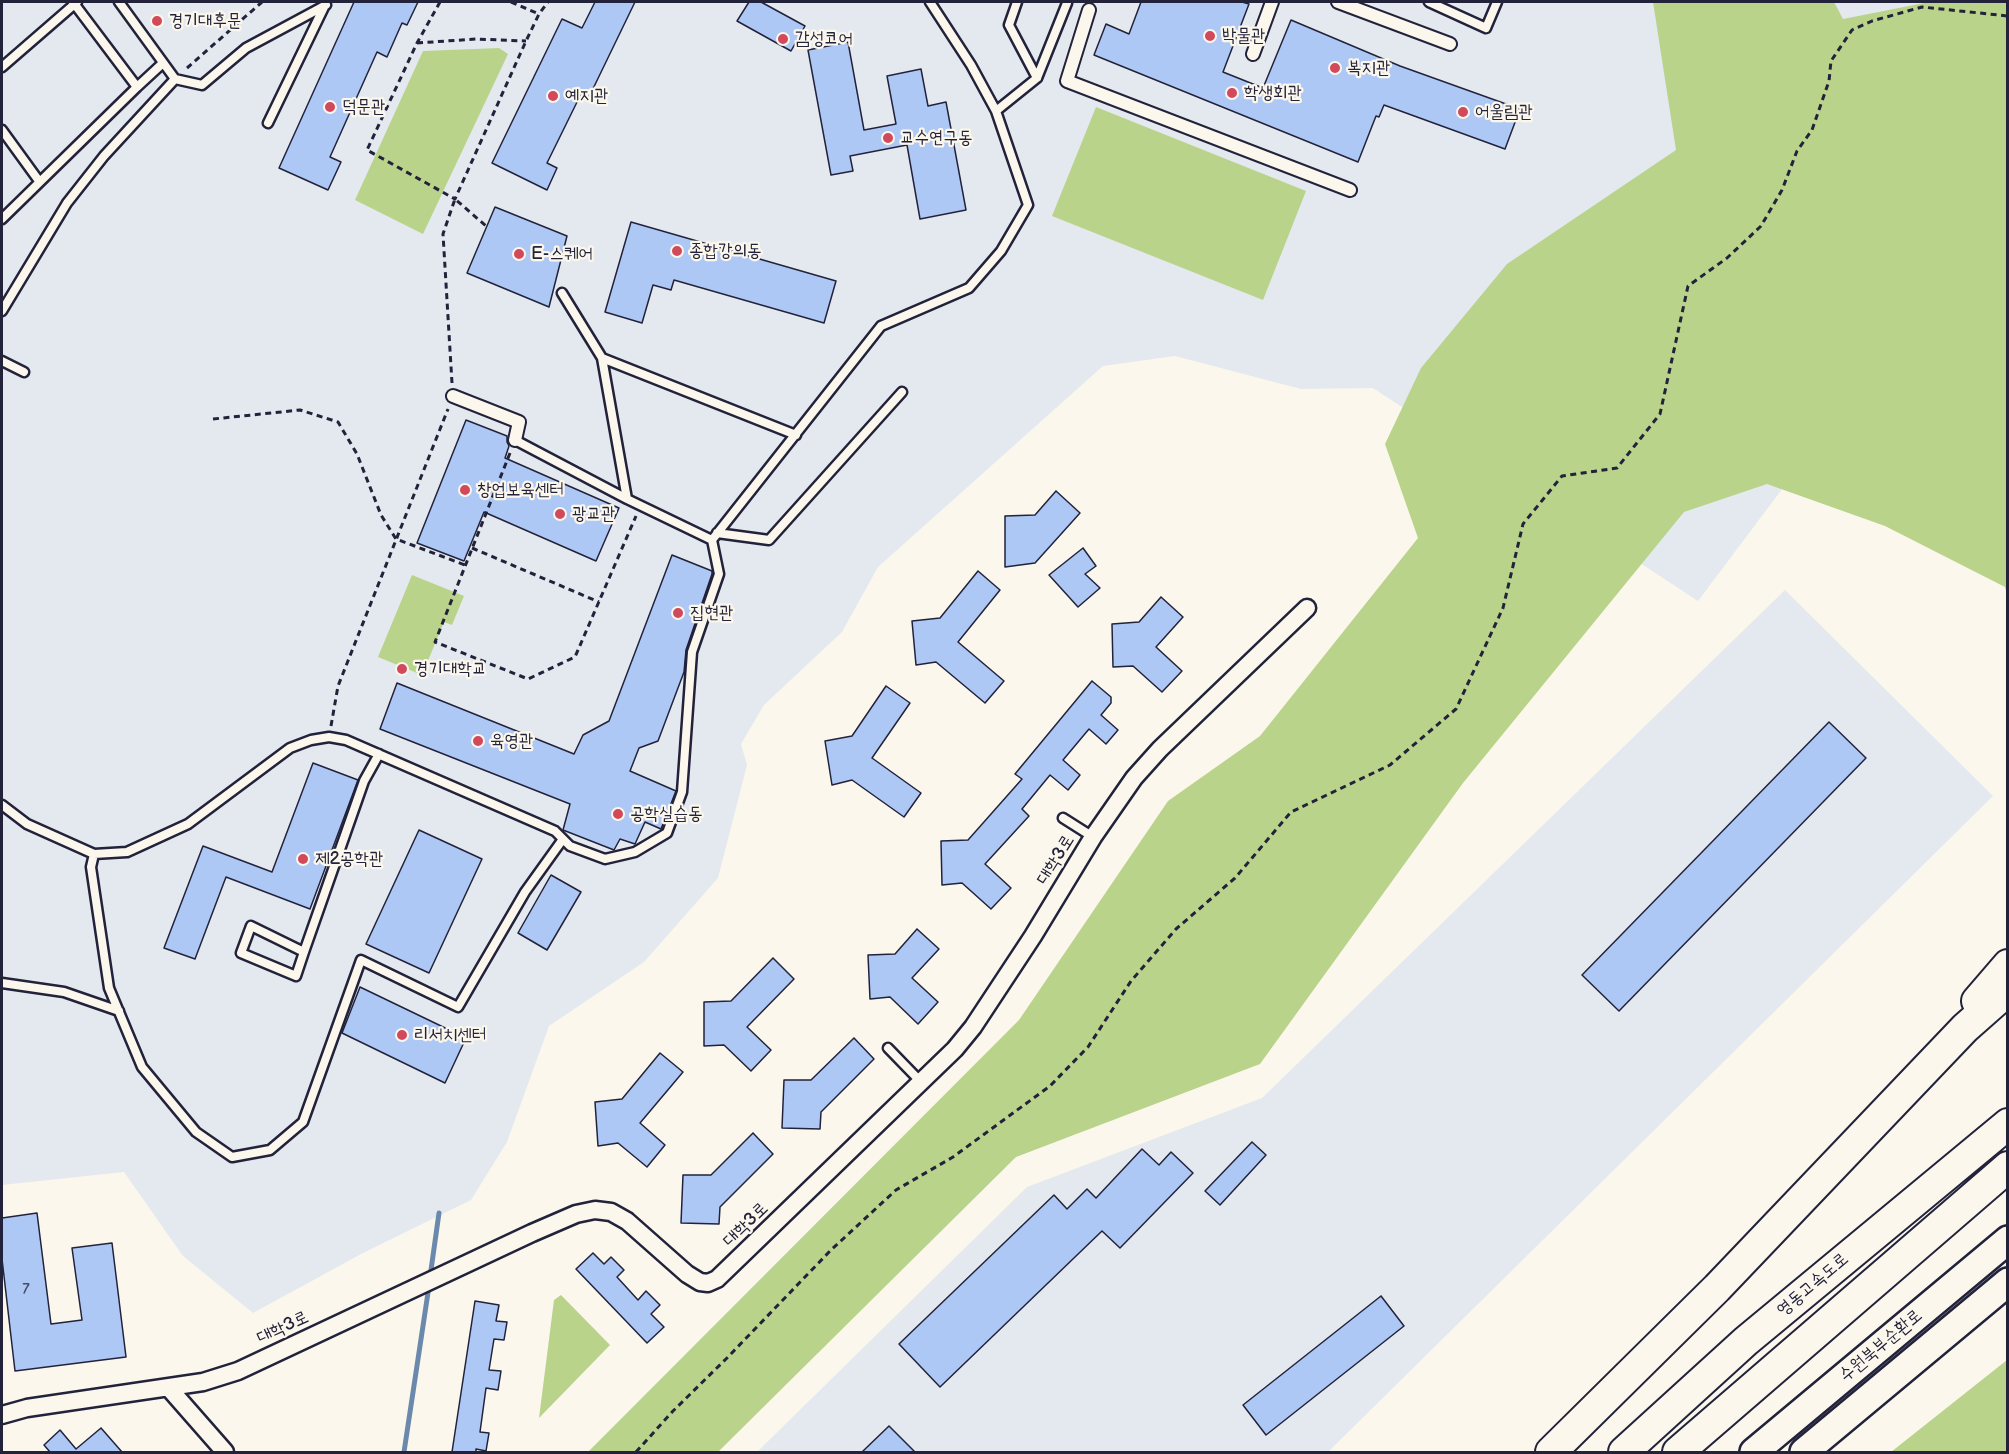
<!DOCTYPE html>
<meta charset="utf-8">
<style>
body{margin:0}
#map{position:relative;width:2009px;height:1454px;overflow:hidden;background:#fbf7ec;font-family:"Balsamiq Sans",sans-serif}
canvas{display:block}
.frame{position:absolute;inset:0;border:3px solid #22223b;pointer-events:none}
</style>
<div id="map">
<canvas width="2009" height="1454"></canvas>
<div class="frame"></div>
</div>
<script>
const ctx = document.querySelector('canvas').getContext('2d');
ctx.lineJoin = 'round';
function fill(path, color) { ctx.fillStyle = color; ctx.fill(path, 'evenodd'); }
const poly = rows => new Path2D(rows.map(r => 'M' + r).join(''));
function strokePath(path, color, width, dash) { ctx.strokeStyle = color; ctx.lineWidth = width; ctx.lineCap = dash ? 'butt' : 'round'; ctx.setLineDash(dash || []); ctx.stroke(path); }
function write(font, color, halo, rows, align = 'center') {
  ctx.font = font + ' "Balsamiq Sans","Poor Story",sans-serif'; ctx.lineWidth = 4.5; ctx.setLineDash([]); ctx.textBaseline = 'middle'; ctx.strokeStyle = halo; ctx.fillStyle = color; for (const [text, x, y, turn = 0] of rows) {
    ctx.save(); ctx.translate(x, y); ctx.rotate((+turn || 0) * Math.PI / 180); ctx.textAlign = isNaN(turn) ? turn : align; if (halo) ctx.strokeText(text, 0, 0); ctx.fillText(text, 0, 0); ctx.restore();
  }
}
fill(poly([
 [2,2,2007,2,1891,344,1698,601,1373,388,1301,389,1175,356,1103,366,878,567,842,632,764,705,741,744,747,765,718,878,644,962,549,1026,507,1142,471,1200,363,1253,253,1313,183,1256,124,1172,2,1185],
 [1785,590,1993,796,1328,1452,757,1452,1027,1187,1262,1098]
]), '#e4e9ef');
fill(poly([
 [1653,2,1834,2,1843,19,1929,2,2007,2,2007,595,2005,587,1885,526,1767,484,1684,512,1463,783,1260,1064,1016,1157,718,1452,588,1452,1019,1020,1168,801,1260,736,1418,538,1385,444,1421,368,1507,264,1676,150],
 [499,48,508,54,423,234,355,200,423,51],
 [1096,107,1306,191,1263,300,1052,216],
 [412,575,464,596,452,625,444,622,422,675,378,657],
 [561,1295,610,1345,539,1418,554,1300],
 [2007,1360,2007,1452,1891,1452]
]), '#bad38a');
strokePath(poly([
 [430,1277,439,1213],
 [404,1452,429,1286]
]), '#6a89ac', 5);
const building = poly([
 [354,2,418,2,407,25,402,23,387,57,377,52,330,157,341,162,328,190,279,168,354,2],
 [595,2,635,2,589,97,581,94,547,163,557,168,547,190,492,163,562,19,582,28,595,2],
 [749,2,761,2,805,26,791,51,737,21,749,2],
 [1141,2,1242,2,1249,4,1223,72,1263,88,1291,20,1400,66,1520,109,1505,149,1384,105,1379,117,1376,116,1358,162,1094,55,1106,24,1129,34,1141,2],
 [848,42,864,130,896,124,887,76,921,69,928,106,946,102,966,210,920,219,907,145,850,156,853,171,831,175,808,50,848,42],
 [495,207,567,236,549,307,467,273,495,207],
 [631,222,836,281,824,323,674,280,671,290,653,285,642,323,605,312,631,222],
 [466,420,507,436,507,442,509,446,505,458,619,508,596,561,484,512,464,561,417,543,466,420],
 [1056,491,1080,513,1035,563,1005,567,1005,516,1035,515,1056,491],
 [1083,548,1096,566,1085,574,1100,588,1078,607,1049,575,1083,548],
 [672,555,712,571,712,574,686,650,684,672,658,741,639,748,630,771,676,791,661,829,645,822,635,844,620,839,614,850,563,830,570,804,380,729,397,683,574,754,583,735,609,721,672,555],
 [978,571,1000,590,958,642,1004,681,985,703,936,662,916,665,912,621,940,618,978,571],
 [1161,597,1183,617,1156,647,1182,671,1162,692,1133,666,1113,667,1112,624,1139,622,1161,597],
 [1092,681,1111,697,1111,703,1101,715,1118,730,1106,744,1089,729,1063,760,1080,775,1068,790,1050,775,1022,809,1029,816,985,864,1011,888,991,909,962,883,942,885,941,841,968,840,1022,779,1015,774,1092,681],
 [886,686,910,703,872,758,921,793,904,817,852,780,832,785,825,741,852,736,886,686],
 [1829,722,1866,758,1619,1011,1582,975,1829,722],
 [313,763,358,780,310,909,226,877,195,959,164,948,203,846,272,872,313,763],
 [419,830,482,859,429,973,366,944,419,830],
 [551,875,581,892,547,950,518,933,551,875],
 [917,929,939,949,912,978,938,1002,918,1024,890,997,870,999,868,955,895,954,917,929],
 [773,958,794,979,747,1027,771,1050,751,1071,724,1045,704,1046,704,1002,731,1001,773,958],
 [360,987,466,1038,445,1083,342,1033,360,987],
 [854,1038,874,1059,821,1112,820,1129,782,1128,784,1080,811,1080,854,1038],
 [660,1053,683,1072,640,1123,665,1145,647,1167,618,1143,598,1146,595,1102,622,1099,660,1053],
 [753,1133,773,1154,720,1207,719,1224,681,1223,683,1175,711,1175,753,1133],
 [1252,1142,1266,1155,1220,1205,1205,1191,1252,1142],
 [1142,1149,1159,1165,1171,1152,1193,1173,1120,1248,1102,1231,940,1387,899,1344,1054,1195,1067,1209,1087,1189,1096,1198,1142,1149],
 [37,1213,51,1324,82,1320,72,1248,112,1243,126,1357,15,1371,2,1259,2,1218,37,1213],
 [593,1253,604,1264,611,1257,624,1270,617,1277,638,1300,646,1291,660,1305,651,1314,664,1327,647,1343,576,1269,593,1253],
 [1381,1296,1404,1326,1266,1435,1243,1405,1381,1296],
 [475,1301,499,1305,496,1321,507,1322,504,1340,494,1339,489,1370,501,1371,498,1390,486,1388,480,1432,489,1433,486,1451,476,1449,476,1452,452,1452,475,1301],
 [889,1426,915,1452,862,1452,889,1426],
 [101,1428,122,1452,50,1452,44,1445,60,1430,76,1449,101,1428]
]);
fill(building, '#aec8f5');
strokePath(building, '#22223b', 1.5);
const service = poly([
 [1017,2,1009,25,1037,78],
 [1429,2,1486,28,1497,2],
 [2,67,77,2],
 [175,79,202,85,246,48,326,5],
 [137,87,163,63],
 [996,111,1037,78,1067,3],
 [268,123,325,5],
 [2,130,39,181],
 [2,219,137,87,73,2],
 [562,293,602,358,627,499,712,540],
 [2,311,67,203,104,156,175,79,119,2],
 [602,358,796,435],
 [2,361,24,372],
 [515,440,627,499],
 [717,533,769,540,902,392],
 [2,805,27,824,94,854,127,852,188,824,290,748,311,740,329,737,346,740,555,831,570,846,605,859,635,852,667,833,682,792,692,652,719,574,712,540,881,326,969,288,1001,251,1028,205,996,111,971,65,930,2],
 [1063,818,1093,837],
 [94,854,91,867,109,988,142,1067,196,1132,232,1157,270,1150,303,1122,361,960,458,1007,525,892,563,839],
 [304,952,251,926,241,953,296,976,304,952,364,781,379,754],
 [2,983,64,992,119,1011],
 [888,1048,921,1082]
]);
const pedestrian = poly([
 [1338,2,1450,44],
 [1089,10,1067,81,1350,190],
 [1253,54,1272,2],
 [453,396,519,422,515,440]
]);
const minor = poly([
 [168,1387,225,1452],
 [2,1415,27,1408,203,1382,238,1371,532,1233,576,1214,595,1210,611,1212,627,1221,687,1274,700,1282,708,1283,717,1279,955,1049,973,1027,1033,936,1093,837,1134,778,1160,749,1307,608]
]);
const trunk = poly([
 [1754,1452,2008,1240],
 [1804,1452,2008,1282]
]);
const motorway = poly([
 [1977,1001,2008,965],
 [1551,1452,1717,1288,1965,1028,2008,990],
 [1624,1452,1746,1341,2008,1124],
 [1678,1452,2008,1167]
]);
strokePath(service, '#22223b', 13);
strokePath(pedestrian, '#22223b', 16);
strokePath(minor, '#22223b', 21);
strokePath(trunk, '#22223b', 32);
strokePath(motorway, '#22223b', 34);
strokePath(poly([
 [440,2,417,43,367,150,455,199,526,41,539,14,548,2],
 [511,2,539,14],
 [417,43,476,39,526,41],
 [187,68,262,2],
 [452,383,443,234,455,199,486,226],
 [213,419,300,410,338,422,357,454,381,515,396,539,465,565],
 [510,453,435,642,528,679,575,657,636,516],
 [472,548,599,602],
 [331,726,338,686,448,409],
 [636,1452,673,1411,727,1358,831,1250,896,1190,953,1157,1050,1086,1088,1047,1131,981,1176,929,1235,878,1291,812,1390,765,1456,709,1503,608,1523,524,1562,476,1617,468,1660,414,1688,286,1727,258,1761,226,1782,190,1797,151,1812,130,1829,81,1831,61,1852,30,1872,21,1922,7,2008,16]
]), '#22223b', 3, [6, 4.5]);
strokePath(service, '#fbf7ec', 8);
strokePath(pedestrian, '#fbf7ec', 12);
strokePath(minor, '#fbf7ec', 16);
strokePath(trunk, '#fbf7ec', 27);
strokePath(motorway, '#fbf7ec', 30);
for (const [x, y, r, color] of [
 [157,21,6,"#d1495b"],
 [1210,36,6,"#d1495b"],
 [783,39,6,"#d1495b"],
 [1335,68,6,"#d1495b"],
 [1232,93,6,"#d1495b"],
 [553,96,6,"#d1495b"],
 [330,107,6,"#d1495b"],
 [1463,112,6,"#d1495b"],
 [888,138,6,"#d1495b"],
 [677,251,6,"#d1495b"],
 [519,254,6,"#d1495b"],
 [465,490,6,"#d1495b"],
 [560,514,6,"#d1495b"],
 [678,613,6,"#d1495b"],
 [402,669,6,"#d1495b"],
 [478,741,6,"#d1495b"],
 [618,814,6,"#d1495b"],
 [303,859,6,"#d1495b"],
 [402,1035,6,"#d1495b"]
]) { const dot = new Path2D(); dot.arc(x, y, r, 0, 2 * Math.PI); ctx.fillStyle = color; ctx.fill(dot); strokePath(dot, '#fbf7ec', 2); }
write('15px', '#454c6a', null, [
 ["7",26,1290]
]);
write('18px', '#22223b', '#fbf7ec', [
 ["경기대후문",169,21],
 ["박물관",1222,36],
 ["감성코어",795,39],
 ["복지관",1347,68],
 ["학생회관",1244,93],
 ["예지관",565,96],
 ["덕문관",342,107],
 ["어울림관",1475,112],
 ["교수연구동",900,138],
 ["종합강의동",689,251],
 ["E-스퀘어",531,254],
 ["창업보육센터",477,490],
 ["광교관",572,514],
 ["집현관",690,613],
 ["경기대학교",414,669],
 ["육영관",490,741],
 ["공학실습동",630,814],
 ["제2공학관",315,859],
 ["리서치센터",414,1035]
], 'left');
write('18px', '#22223b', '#fbf7ec', [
 ["대학3로",1056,860,-58],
 ["대학3로",746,1225,-44],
 ["영동고속도로",1813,1285,-40],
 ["대학3로",283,1328,-25],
 ["수원북부순환로",1881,1346,-40]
]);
</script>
